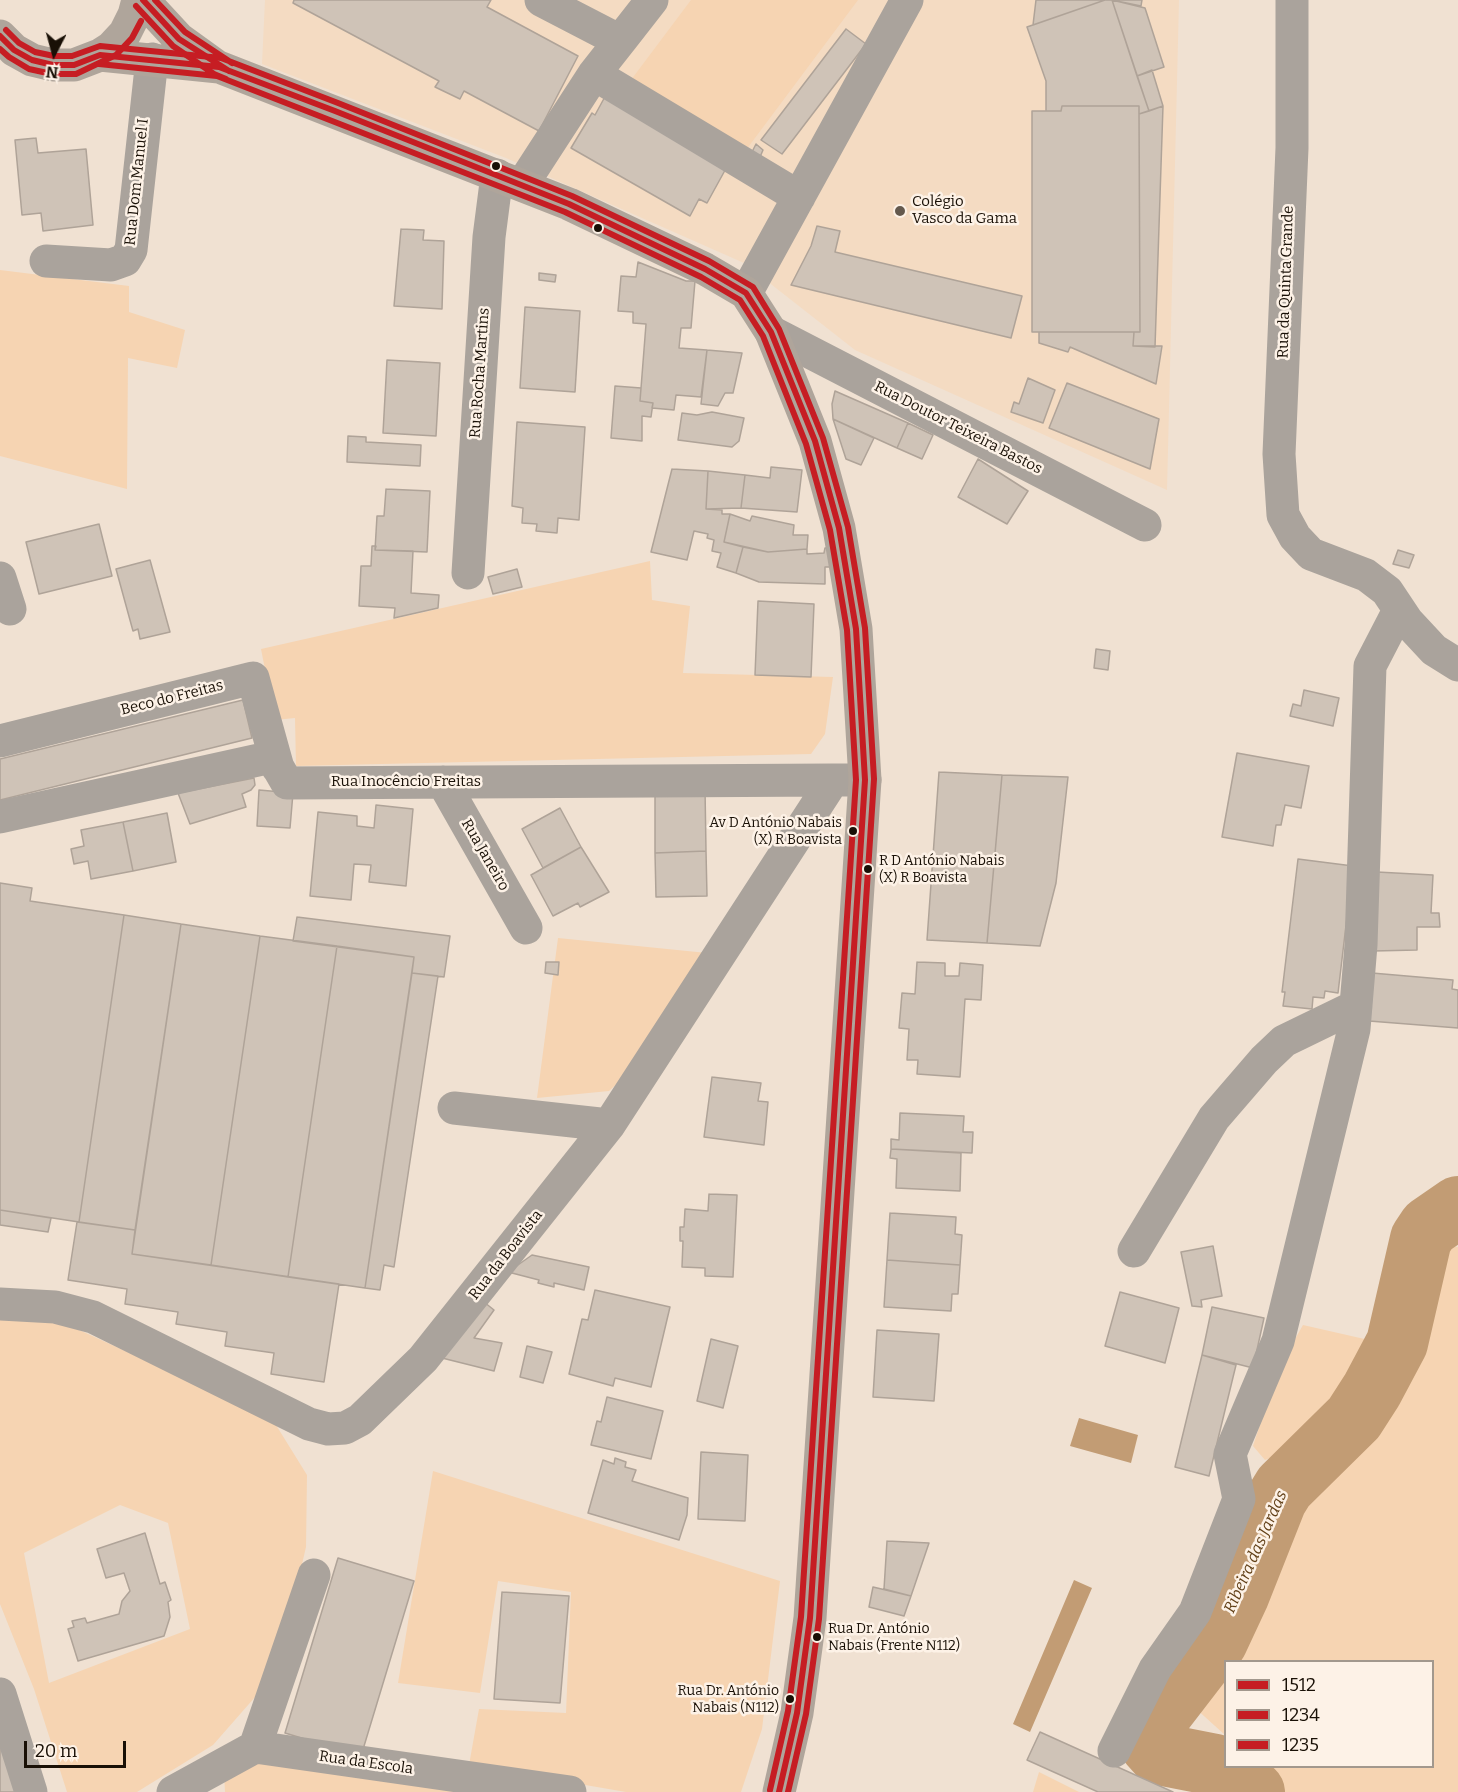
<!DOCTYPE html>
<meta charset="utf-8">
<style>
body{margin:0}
#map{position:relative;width:1458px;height:1792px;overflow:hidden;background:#f0e1d2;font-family:Bitter,serif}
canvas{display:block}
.legend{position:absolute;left:1224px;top:1660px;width:210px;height:108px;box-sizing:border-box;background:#fdf2e7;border:2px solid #a2988d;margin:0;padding:8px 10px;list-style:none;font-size:18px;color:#191006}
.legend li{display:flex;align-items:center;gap:12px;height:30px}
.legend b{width:30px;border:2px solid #a2988d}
.north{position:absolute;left:24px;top:24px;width:60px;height:60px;-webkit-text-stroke:4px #fdf2e7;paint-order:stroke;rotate:186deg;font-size:16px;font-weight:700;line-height:24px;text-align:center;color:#191006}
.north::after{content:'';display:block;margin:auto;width:21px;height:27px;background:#191006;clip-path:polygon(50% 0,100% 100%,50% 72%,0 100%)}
.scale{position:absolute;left:24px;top:1741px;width:102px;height:27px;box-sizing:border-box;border:3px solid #191006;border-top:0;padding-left:8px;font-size:18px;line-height:21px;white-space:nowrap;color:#191006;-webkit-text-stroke:4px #fdf2e7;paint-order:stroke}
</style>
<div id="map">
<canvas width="1458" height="1792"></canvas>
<ul class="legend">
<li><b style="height:8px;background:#c61d23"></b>1512</li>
<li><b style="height:8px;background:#c61d23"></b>1234</li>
<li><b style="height:8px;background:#c61d23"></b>1235</li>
</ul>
<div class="north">N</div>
<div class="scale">20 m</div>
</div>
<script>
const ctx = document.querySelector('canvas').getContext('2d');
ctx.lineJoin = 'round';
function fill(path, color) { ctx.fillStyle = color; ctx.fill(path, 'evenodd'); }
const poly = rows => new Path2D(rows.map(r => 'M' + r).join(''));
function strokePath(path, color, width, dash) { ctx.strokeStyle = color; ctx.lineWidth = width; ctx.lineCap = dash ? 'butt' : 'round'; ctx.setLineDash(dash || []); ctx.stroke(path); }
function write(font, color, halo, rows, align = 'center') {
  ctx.font = font + ' Bitter,serif'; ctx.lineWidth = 5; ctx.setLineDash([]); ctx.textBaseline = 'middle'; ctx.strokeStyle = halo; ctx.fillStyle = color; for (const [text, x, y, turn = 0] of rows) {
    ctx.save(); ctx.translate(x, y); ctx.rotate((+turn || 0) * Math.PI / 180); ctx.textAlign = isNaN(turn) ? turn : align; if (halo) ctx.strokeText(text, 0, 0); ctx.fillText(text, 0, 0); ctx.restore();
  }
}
fill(poly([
 [265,0,1179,0,1167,490,855,350,744,263,506,158,262,64]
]), '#f4dbc2');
fill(poly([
 [691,0,858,0,746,150,631,80],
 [0,270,129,286,129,312,185,330,177,368,128,358,127,489,0,456],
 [650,561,652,600,690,606,683,673,833,677,825,734,811,754,296,766,295,718,275,720,261,649],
 [558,938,707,953,622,1079,609,1091,537,1098],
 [1444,1244,1458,1247,1458,1792,1280,1792,1278,1780,1262,1767,1432,1766,1432,1662,1226,1662,1225,1735,1194,1707,1286,1508,1366,1441,1397,1394],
 [0,1319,64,1323,215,1392,276,1425,307,1475,306,1547,277,1672,213,1745,137,1792,67,1792,34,1689,0,1604],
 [120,1505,168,1523,190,1629,49,1683,24,1553],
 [1303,1325,1382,1343,1348,1412,1312,1440,1265,1460,1253,1446,1278,1369],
 [433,1471,780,1581,762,1729,741,1792,626,1792,469,1765,479,1709,566,1713,571,1592,498,1581,480,1693,398,1683],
 [223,1752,504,1792,225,1792],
 [1039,1772,1079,1792,1033,1792]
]), '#f6d4b2');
fill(poly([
 [1079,1418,1138,1435,1131,1463,1070,1446],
 [1074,1580,1092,1588,1030,1732,1013,1724]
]), '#c29c74');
strokePath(poly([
 [1254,1792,1234,1774,1215,1765,1159,1754,1150,1744,1150,1728,1217,1641,1238,1596,1276,1500,1284,1487,1354,1418,1372,1390,1397,1343,1421,1239,1429,1227,1458,1207]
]), '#c29c74', 62);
const building = poly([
 [294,0,491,0,487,7,578,56,539,131,464,91,460,99,435,87,439,81,293,3,294,0],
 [1036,0,1105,0,1033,25,1036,0],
 [1105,0,1112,0,1149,111,1139,114,1139,106,1062,106,1061,111,1046,111,1046,81,1027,27,1105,0],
 [1112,0,1142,0,1141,6,1112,0],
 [1112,0,1145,8,1164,67,1137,76,1112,0],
 [846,29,866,44,782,154,761,140,846,29],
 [1152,70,1163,106,1149,111,1137,76,1152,70],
 [607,93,729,163,707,203,699,199,690,216,571,148,592,113,595,115,607,93],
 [1062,106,1139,106,1140,332,1032,332,1032,111,1061,111,1062,106],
 [1163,106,1155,347,1133,346,1134,332,1140,332,1139,114,1163,106],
 [36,138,38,153,86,149,93,225,43,231,41,213,22,215,15,140,36,138],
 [756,144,763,150,760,157,752,152,756,144],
 [817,226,840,231,835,252,1022,296,1011,338,791,285,811,246,817,226],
 [401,229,424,230,423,240,444,241,442,309,394,306,401,229],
 [638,262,686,281,695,281,691,328,681,328,679,348,707,350,701,397,676,395,674,410,652,408,653,403,640,401,646,324,633,323,633,312,618,311,621,276,636,277,638,262],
 [539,273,556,275,555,282,539,280,539,273],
 [525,307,580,311,575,392,520,388,525,307],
 [1039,332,1134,332,1133,346,1162,346,1156,384,1070,347,1068,352,1039,343,1039,332],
 [707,350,742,353,733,393,725,393,718,406,701,404,707,350],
 [387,360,440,363,436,436,383,433,387,360],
 [1028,378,1055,390,1043,423,1011,412,1014,402,1019,404,1028,378],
 [1067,383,1159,419,1150,469,1049,428,1067,383],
 [615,386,641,388,640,401,653,403,651,417,642,416,642,441,611,438,615,386],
 [835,391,908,423,897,448,833,419,832,404,835,391],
 [712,412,744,418,739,441,732,447,678,440,682,413,697,415,712,412],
 [833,419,874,438,861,465,846,459,833,419],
 [517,422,585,427,579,520,558,518,557,533,536,531,537,524,522,523,523,508,512,506,517,422],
 [908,423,933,435,922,459,897,448,908,423],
 [348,436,366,437,366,442,421,445,420,466,347,462,348,436],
 [978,459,1028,491,1007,524,958,497,978,459],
 [771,467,802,470,797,512,741,508,745,475,770,478,771,467],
 [672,469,708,471,706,509,722,510,722,514,730,514,724,542,743,547,736,573,717,567,721,553,712,551,714,540,707,538,708,534,694,531,687,560,651,552,672,469],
 [708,471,745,475,741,508,706,509,708,471],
 [386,489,430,491,427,552,375,550,377,516,384,516,386,489],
 [730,514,750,521,752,516,794,525,793,535,808,535,807,549,768,552,724,542,730,514],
 [99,524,112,576,39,594,26,542,99,524],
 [372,546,376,546,375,550,413,551,411,593,439,595,438,608,394,618,395,608,359,606,361,566,371,566,372,546],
 [743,547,768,552,807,549,807,554,824,553,825,548,832,548,832,567,825,567,825,584,759,582,736,573,743,547],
 [1398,550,1414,555,1409,568,1393,564,1398,550],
 [150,560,170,632,140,639,138,629,133,631,116,569,150,560],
 [517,569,522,587,493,594,488,577,517,569],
 [758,601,814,604,811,677,755,675,758,601],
 [1096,649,1110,651,1108,670,1094,668,1096,649],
 [1304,690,1339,698,1333,726,1290,716,1293,704,1301,706,1304,690],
 [243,700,252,738,0,800,0,759,243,700],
 [1237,753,1309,766,1301,808,1285,805,1281,825,1276,825,1273,846,1222,837,1237,753],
 [939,772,1002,775,987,943,927,940,939,772],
 [1002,775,1068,777,1056,883,1040,946,987,943,1002,775],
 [254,778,255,785,251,790,242,794,246,807,190,824,178,793,254,778],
 [705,788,706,851,655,853,655,790,705,788],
 [259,790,293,793,290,828,257,826,259,790],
 [376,805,413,809,406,886,369,882,371,865,354,864,351,900,310,896,318,812,357,816,357,826,374,828,376,805],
 [560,808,581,847,543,868,522,829,560,808],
 [167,813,176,862,133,871,123,822,167,813],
 [123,822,133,871,91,879,88,861,74,864,71,849,84,846,81,830,123,822],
 [581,847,609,892,580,907,578,903,553,916,531,875,581,847],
 [706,851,707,896,656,897,655,853,706,851],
 [1298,859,1353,866,1338,993,1325,991,1324,998,1313,997,1312,1009,1283,1006,1285,992,1282,992,1298,859],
 [1377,872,1433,875,1431,913,1439,913,1440,927,1417,927,1417,950,1373,951,1377,872],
 [0,883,32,888,30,901,124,915,79,1222,0,1210,0,883],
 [124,915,181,924,135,1230,79,1222,124,915],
 [297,917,450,936,444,977,412,973,414,957,293,941,297,917],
 [181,924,260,936,211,1265,132,1254,181,924],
 [260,936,337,946,288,1277,211,1265,260,936],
 [337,946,414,957,365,1288,288,1277,337,946],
 [546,962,559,962,558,975,545,973,546,962],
 [917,962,945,963,945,976,959,976,960,963,983,965,981,1000,965,999,960,1077,917,1074,918,1060,907,1060,909,1029,899,1028,902,993,915,994,917,962],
 [412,973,438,976,394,1267,384,1265,380,1290,365,1288,412,973],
 [1372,973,1453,980,1452,989,1458,990,1458,1028,1369,1021,1372,973],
 [712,1077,761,1083,758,1101,768,1102,764,1145,704,1137,712,1077],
 [900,1113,964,1116,963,1132,973,1132,972,1153,891,1149,891,1139,899,1140,900,1113],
 [891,1149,961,1153,960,1191,896,1188,897,1159,890,1158,891,1149],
 [709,1194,737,1195,733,1277,705,1276,705,1268,682,1267,683,1241,680,1241,680,1227,684,1227,685,1209,708,1211,709,1194],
 [0,1210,51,1218,48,1232,0,1225,0,1210],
 [890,1213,956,1217,955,1234,962,1235,960,1265,887,1260,890,1213],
 [77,1222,135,1230,132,1254,339,1284,324,1382,271,1374,274,1353,225,1346,227,1332,176,1324,178,1312,125,1304,127,1289,68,1280,77,1222],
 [1213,1246,1222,1296,1201,1300,1202,1307,1192,1306,1181,1252,1213,1246],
 [532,1255,589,1267,584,1290,554,1283,554,1287,538,1283,539,1280,508,1272,532,1255],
 [887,1260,960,1265,958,1294,952,1294,951,1311,884,1307,887,1260],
 [595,1290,670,1307,651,1387,615,1378,613,1386,569,1374,582,1319,588,1320,595,1290],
 [1120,1292,1179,1308,1165,1363,1105,1346,1120,1292],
 [484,1302,494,1310,474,1338,502,1343,494,1371,438,1357,484,1302],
 [1212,1307,1264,1318,1253,1368,1202,1355,1212,1307],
 [877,1330,939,1334,934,1401,873,1397,877,1330],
 [711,1339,738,1346,723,1408,697,1401,711,1339],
 [527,1346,552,1352,543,1383,520,1377,527,1346],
 [1202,1355,1236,1365,1209,1476,1175,1467,1202,1355],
 [607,1397,663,1411,651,1459,591,1445,597,1421,601,1422,607,1397],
 [701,1452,748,1455,745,1521,698,1519,701,1452],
 [615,1458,626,1462,625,1467,636,1470,632,1481,688,1498,687,1515,679,1540,588,1513,603,1460,614,1464,615,1458],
 [145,1533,160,1584,165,1582,171,1600,168,1602,170,1617,164,1636,78,1661,68,1629,74,1627,72,1621,85,1618,87,1623,119,1614,122,1601,130,1591,124,1573,106,1578,97,1549,145,1533],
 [887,1541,929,1543,911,1596,884,1589,887,1541],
 [338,1558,414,1581,361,1756,285,1733,338,1558],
 [873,1587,911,1596,904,1616,869,1607,873,1587],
 [502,1592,569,1596,560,1703,494,1699,502,1592],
 [0,1717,25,1792,0,1792,0,1717],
 [1040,1732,1173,1792,1098,1792,1027,1760,1040,1732]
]);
fill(building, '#cfc3b7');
strokePath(building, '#afa398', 1.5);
strokePath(poly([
 [1292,0,1292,148,1279,454,1283,515,1295,537,1311,554,1366,575,1387,591,1407,621,1434,650,1458,665],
 [620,41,652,0],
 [594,74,799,197],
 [522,185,594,74,620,41,541,0],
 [46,261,111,265,125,260,131,250,152,59],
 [746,293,907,0],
 [771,332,1145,525],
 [468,573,489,237,497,175],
 [0,578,10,609],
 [0,741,253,678,278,768],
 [443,782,526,928],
 [0,817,272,757,287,783,833,780],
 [454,1108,609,1125],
 [1134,1251,1214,1118,1264,1060,1284,1041,1356,1006],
 [0,1304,55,1307,93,1317,309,1424,328,1429,345,1428,360,1420,423,1359,609,1125,833,780,865,780],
 [0,1694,31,1792],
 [255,1747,314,1575],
 [1114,1751,1155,1669,1195,1612,1239,1499,1230,1454,1278,1341,1354,1029,1361,945,1370,666,1399,610],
 [173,1792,255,1747,570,1792]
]), '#aaa39c', 33);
strokePath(poly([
 [143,0,179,39,215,65],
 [0,36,14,50,32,60,53,65,74,65,100,55,111,48,125,33,134,15,138,0],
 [100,55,219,67,569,204,705,269,746,293,771,332,815,441,839,528,856,629,865,780,810,1618,797,1713,779,1792]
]), '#afa59b', 33);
strokePath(poly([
 [143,0,179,39,229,71],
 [0,36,14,50,32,60,53,65,74,65,100,55,219,67,335,111,569,204,705,269,746,293,771,332,815,441,839,528,856,629,865,780,810,1618,797,1713,779,1792]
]), '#c61d23', 6);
strokePath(poly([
 [136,6,173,46,214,74,226,79],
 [0,49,9,57,29,69,52,74,76,74,116,55,132,38,141,21],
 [99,64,217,76,565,212,701,277,740,300,763,336,806,444,830,530,847,630,856,780,801,1617,788,1711,770,1790]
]), '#c61d23', 6);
strokePath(poly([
 [155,0,185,32,232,63],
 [6,30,19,43,35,52,54,56,72,56,100,46,221,58,338,103,572,196,709,261,753,287,779,329,823,438,848,527,865,628,874,779,819,1619,806,1714,788,1792]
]), '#c61d23', 6);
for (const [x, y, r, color] of [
 [496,166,5,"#191006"],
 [900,211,6,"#64594d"],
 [598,228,5,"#191006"],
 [853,831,5,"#191006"],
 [868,869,5,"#191006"],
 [817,1637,5,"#191006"],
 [790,1699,5,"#191006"]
]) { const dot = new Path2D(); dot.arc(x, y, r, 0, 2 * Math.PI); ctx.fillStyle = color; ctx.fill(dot); strokePath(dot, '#fdf2e7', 2); }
write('14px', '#191006', '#fdf2e7', [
 ["Av D António Nabais",842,823],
 ["(X) R Boavista",842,840],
 ["R D António Nabais",879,861,"left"],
 ["(X) R Boavista",879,878,"left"],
 ["Rua Dr. António",828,1629,"left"],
 ["Nabais (Frente N112)",828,1646,"left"],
 ["Rua Dr. António",779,1691],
 ["Nabais (N112)",779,1708]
], 'right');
write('15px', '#191006', '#fdf2e7', [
 ["Rua Dom Manuel I",137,182,-84],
 ["Rua da Quinta Grande",1286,282,-88],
 ["Rua Rocha Martins",480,373,-86],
 ["Rua Doutor Teixeira Bastos",958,428,27],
 ["Beco do Freitas",172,698,-14],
 ["Rua Inocêncio Freitas",406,782],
 ["Rua Janeiro",485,855,60],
 ["Rua da Boavista",506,1255,-52],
 ["Rua da Escola",366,1763,8]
]);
write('15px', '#191006', '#fdf2e7', [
 ["Colégio",912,202],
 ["Vasco da Gama",912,219]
], 'left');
write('italic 16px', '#624018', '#fdf2e7', [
 ["Ribeira das Jardas",1256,1552,-66]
]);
</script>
